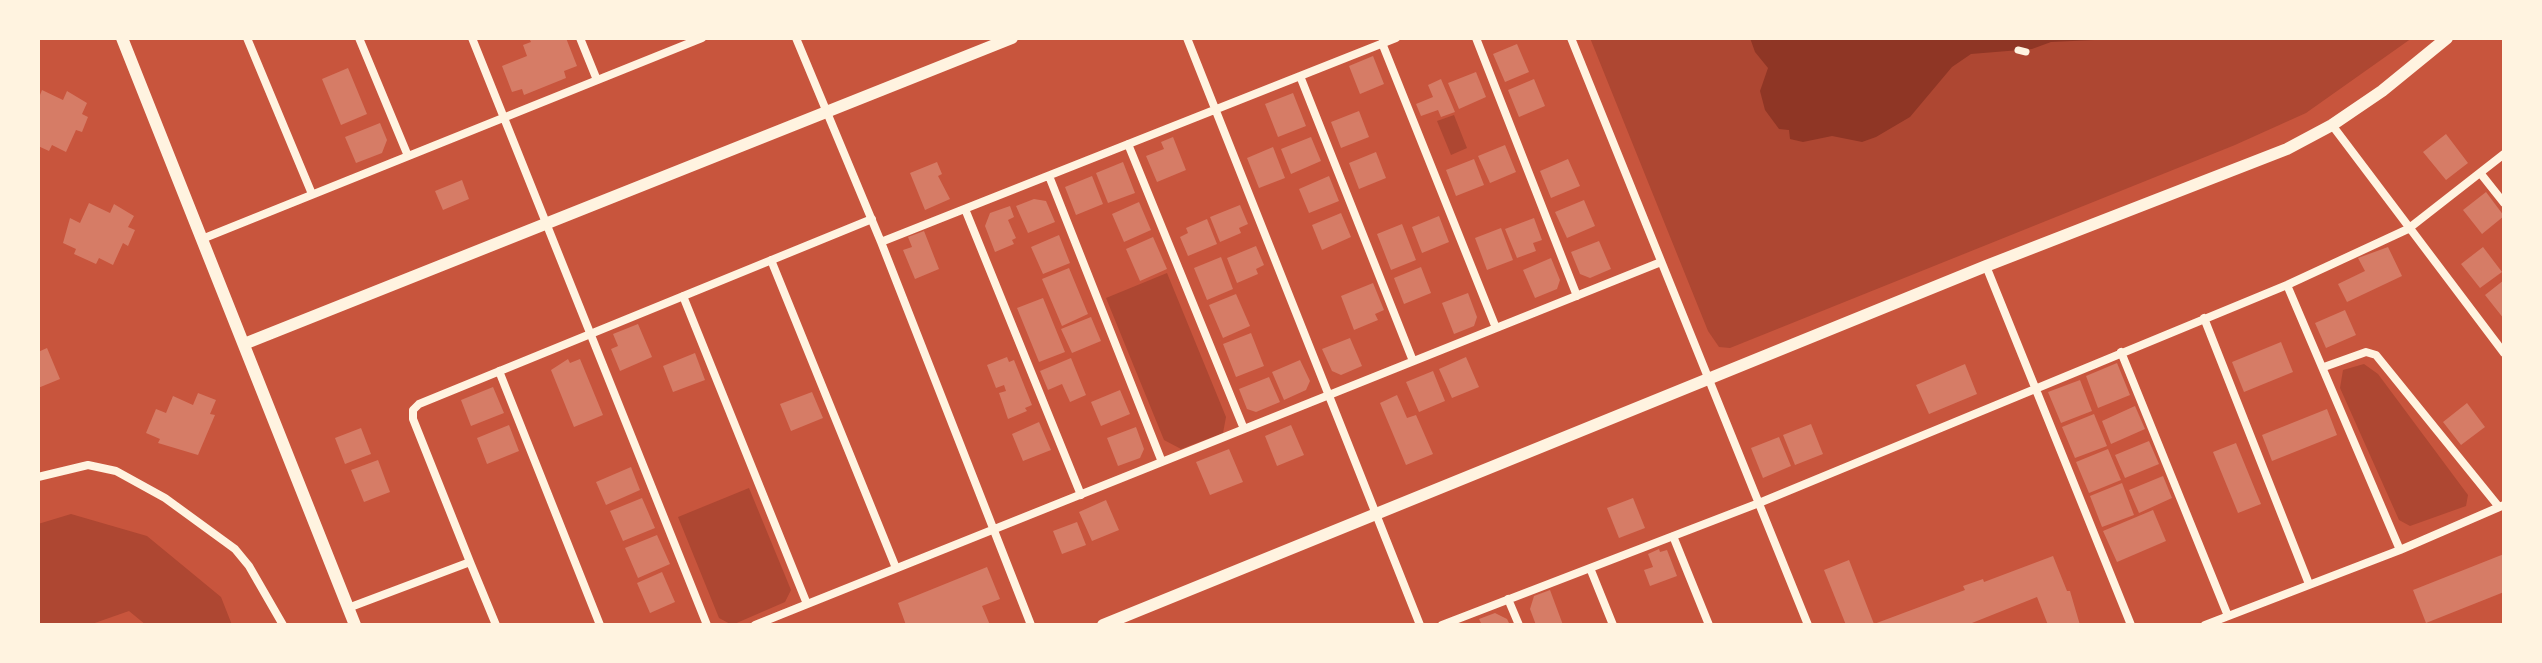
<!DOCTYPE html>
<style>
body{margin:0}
#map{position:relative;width:2542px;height:663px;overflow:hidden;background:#c8553d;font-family:Manrope,sans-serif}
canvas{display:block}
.frame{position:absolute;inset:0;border:40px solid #fff3e0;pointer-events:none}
</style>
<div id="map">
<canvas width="2542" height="663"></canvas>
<div class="frame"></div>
</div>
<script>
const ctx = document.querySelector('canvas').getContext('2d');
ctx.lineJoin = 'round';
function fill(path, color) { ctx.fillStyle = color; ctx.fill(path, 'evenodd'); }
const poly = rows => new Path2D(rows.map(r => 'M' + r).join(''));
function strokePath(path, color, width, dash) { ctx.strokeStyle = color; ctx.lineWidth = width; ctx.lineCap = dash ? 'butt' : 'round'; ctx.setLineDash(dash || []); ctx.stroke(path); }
fill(poly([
 [1590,38,2412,38,2306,113,2235,145,1730,348,1719,347,1708,331],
 [1454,115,1467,148,1451,155,1437,121],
 [1167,273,1226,417,1223,433,1181,449,1164,440,1106,298],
 [2364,364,2378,374,2468,495,2466,506,2410,526,2399,520,2340,388,2343,370],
 [749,488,791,590,785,602,732,625,719,618,678,517],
 [71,514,147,536,221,597,232,625,146,625,129,611,89,625,38,625,38,524]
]), '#ae4732');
fill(poly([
 [1750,38,2137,38,2051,42,2032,49,1971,54,1952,67,1910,117,1876,137,1862,142,1832,136,1803,142,1790,139,1789,130,1779,129,1765,110,1760,91,1768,68,1755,52]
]), '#8f3625');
fill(poly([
 [529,38,566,38,577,66,564,71,566,78,524,95,522,89,512,92,502,66,527,56,523,45,531,42],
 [1517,44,1529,72,1505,82,1493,54],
 [1373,56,1384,84,1360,94,1349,66],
 [348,68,367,114,341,125,322,79],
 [1476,72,1486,97,1459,109,1448,83],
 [1441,79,1455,112,1441,117,1438,110,1421,116,1416,104,1433,97,1428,85],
 [1534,79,1545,106,1519,117,1508,90],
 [42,90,63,100,67,91,87,103,82,114,88,117,82,132,76,130,66,152,52,145,49,151,38,146,38,100],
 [1293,93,1306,126,1278,137,1265,104],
 [1359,111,1369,137,1341,148,1331,122],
 [380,123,387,140,382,153,356,163,345,137],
 [2446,134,2468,163,2446,180,2423,152],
 [1173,137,1186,170,1157,182,1146,156,1164,149,1161,142],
 [1311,137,1321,161,1291,174,1281,149],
 [1505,145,1516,172,1490,183,1478,156],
 [1273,147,1285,178,1259,188,1247,158],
 [1376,152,1386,178,1359,189,1349,163],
 [1474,159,1484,185,1456,196,1446,170],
 [1568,159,1580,186,1551,198,1540,171],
 [937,162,942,174,938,176,950,199,925,210,910,173],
 [1123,162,1135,193,1108,203,1096,173],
 [1092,176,1103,204,1076,215,1065,187],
 [1329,176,1339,201,1309,213,1299,189],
 [462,180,469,199,443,210,435,191],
 [2486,192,2504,216,2482,234,2463,210],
 [1034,199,1046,201,1055,222,1028,233,1016,206],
 [1584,200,1595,226,1567,238,1555,212],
 [1139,202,1151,230,1124,242,1112,214],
 [89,203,110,213,114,204,134,216,128,227,135,230,128,246,123,243,113,265,99,258,96,264,74,254,76,249,63,243,70,218,80,223],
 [1240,205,1248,224,1239,228,1241,233,1220,242,1210,217],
 [1010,206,1014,217,1008,220,1016,238,1012,240,1014,244,995,252,985,226,990,213],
 [1341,213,1351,237,1322,250,1312,225],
 [1439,216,1449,242,1422,253,1412,227],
 [1534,218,1542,240,1533,243,1536,251,1517,258,1505,229],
 [1207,219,1217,244,1188,256,1180,237,1188,233,1186,228],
 [1402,224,1416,260,1391,270,1377,234],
 [1501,228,1513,260,1487,270,1475,238],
 [924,231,939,269,915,279,903,250,912,247,908,237],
 [1059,235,1070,263,1043,274,1031,247],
 [1153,237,1167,269,1140,281,1126,249],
 [1599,241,1611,269,1590,278,1580,274,1571,252],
 [1256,246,1264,265,1256,269,1258,274,1237,283,1227,258],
 [2388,247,2402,276,2347,302,2338,284,2365,271,2358,258],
 [2483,247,2502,272,2480,288,2461,264],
 [1221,257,1233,289,1207,300,1194,268],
 [1551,258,1560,280,1557,289,1535,298,1523,270],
 [1421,267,1431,293,1404,304,1394,278],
 [1069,268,1088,314,1062,326,1042,279],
 [2504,280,2504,319,2485,295],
 [1373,283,1384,310,1375,314,1378,320,1354,330,1341,296],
 [1468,293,1477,317,1474,326,1454,334,1442,303],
 [1236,294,1250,326,1223,338,1209,305],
 [1043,298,1065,352,1039,362,1017,308],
 [2345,310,2356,335,2326,348,2315,323],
 [1091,317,1101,341,1072,353,1061,329],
 [638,324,652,357,620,371,611,349,618,346,613,334],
 [1251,333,1264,366,1236,377,1223,344],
 [1350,338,1362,366,1341,375,1332,371,1322,349],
 [2281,342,2293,372,2244,392,2232,362],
 [47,348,60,379,38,388,38,352],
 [695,353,705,380,673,392,663,366],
 [1007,357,1009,362,1014,360,1032,405,1025,408,1027,411,1008,419,999,393,1006,391,1004,385,996,388,987,365],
 [1466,357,1479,387,1452,398,1439,369],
 [1071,358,1086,395,1070,402,1062,384,1048,390,1040,371],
 [568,359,570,363,580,359,603,415,574,427,551,370],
 [1300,360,1310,381,1306,390,1284,400,1272,372],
 [2117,363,2130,395,2098,408,2086,376],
 [1965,364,1977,394,1929,414,1916,385],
 [1433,371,1445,401,1419,412,1406,382],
 [1269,377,1280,402,1256,412,1247,409,1239,389],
 [2080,380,2092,411,2061,423,2048,392],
 [493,387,504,413,471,426,461,400],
 [1120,390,1130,414,1101,426,1091,402],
 [812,392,823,418,791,431,780,404],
 [198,393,216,400,210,414,215,415,198,455,158,443,160,439,146,433,156,409,166,413,173,396,193,405],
 [1397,395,1407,418,1416,415,1433,454,1406,465,1380,403],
 [2467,403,2485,427,2461,445,2443,422],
 [2135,406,2145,429,2111,444,2102,421],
 [2327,409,2337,435,2272,461,2262,435],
 [2094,414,2107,446,2075,458,2062,427],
 [1039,422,1051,450,1023,461,1012,434],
 [1811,424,1823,454,1795,465,1783,435],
 [509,425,519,451,487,464,477,438],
 [1291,425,1304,455,1277,466,1265,436],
 [1136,427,1144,449,1140,458,1118,466,1107,438],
 [361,428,371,454,345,464,335,438],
 [1779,437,1791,466,1763,478,1751,448],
 [2149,441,2159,464,2125,478,2115,455],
 [2236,443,2261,504,2238,513,2213,452],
 [1229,449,1243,482,1210,495,1196,462],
 [2108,449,2121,480,2089,493,2076,462],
 [378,460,390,492,364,502,351,470],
 [631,467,640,490,606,505,596,482],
 [2163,476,2172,498,2139,513,2129,490],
 [2122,483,2134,515,2102,527,2090,496],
 [642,498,655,528,623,541,610,511],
 [1633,498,1645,528,1619,538,1607,508],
 [1106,500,1119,530,1092,541,1079,512],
 [2153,510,2166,541,2117,562,2103,531],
 [1077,522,1086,545,1062,554,1053,531],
 [657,535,670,564,638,578,625,548],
 [1659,549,1660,552,1667,550,1677,576,1650,586,1644,570,1653,567,1648,554],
 [2504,554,2504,592,2426,623,2413,590],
 [2053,556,2067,591,2070,591,2080,625,2048,625,2037,597,1967,625,1846,625,1824,570,1849,560,1874,624,1965,590,1963,586,1983,579,1984,582],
 [987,567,1000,599,982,606,990,625,906,625,898,603],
 [662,572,675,602,650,613,637,583],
 [1550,590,1563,625,1536,625,1530,609,1534,596],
 [1495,613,1507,619,1510,625,1482,625,1479,619]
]), '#d67c66');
strokePath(poly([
 [2018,50,2026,52]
]), '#fff3e0', 7);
strokePath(poly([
 [247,38,312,194],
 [359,38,408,156],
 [472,38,707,625],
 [580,38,597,80],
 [796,38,881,242,1031,625],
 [1187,38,1420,625],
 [1476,38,1577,296],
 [1571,38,1808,625],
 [1382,43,1496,328],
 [1300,76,1413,361],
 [2332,125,2504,353],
 [1128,144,1244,429],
 [2481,174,2504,203],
 [1049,176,1162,462],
 [965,209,1081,495],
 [202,239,702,38],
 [881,242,1396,38],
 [771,260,896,568],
 [1986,266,2131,625],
 [2287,285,2400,550],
 [683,296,807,604],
 [2204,318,2309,584],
 [2121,352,2228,616],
 [2324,367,2366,352,2376,355,2499,507],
 [499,371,600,625],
 [38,477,88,465,116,471,165,498,235,549,249,566,283,625],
 [1673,536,1709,625],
 [470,562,496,625],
 [1590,568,1613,625],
 [1508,599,1519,625],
 [348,608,470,562,413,419,413,410,419,404,872,219],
 [755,625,1661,262],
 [1442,625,1759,503,2287,285,2408,229,2504,154],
 [2205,625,2400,550,2504,505]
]), '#fff3e0', 8);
strokePath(poly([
 [122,38,355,625],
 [244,344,1012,38],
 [1103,625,1986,266,2287,149,2332,125,2382,91,2447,38]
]), '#fff3e0', 12);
</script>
